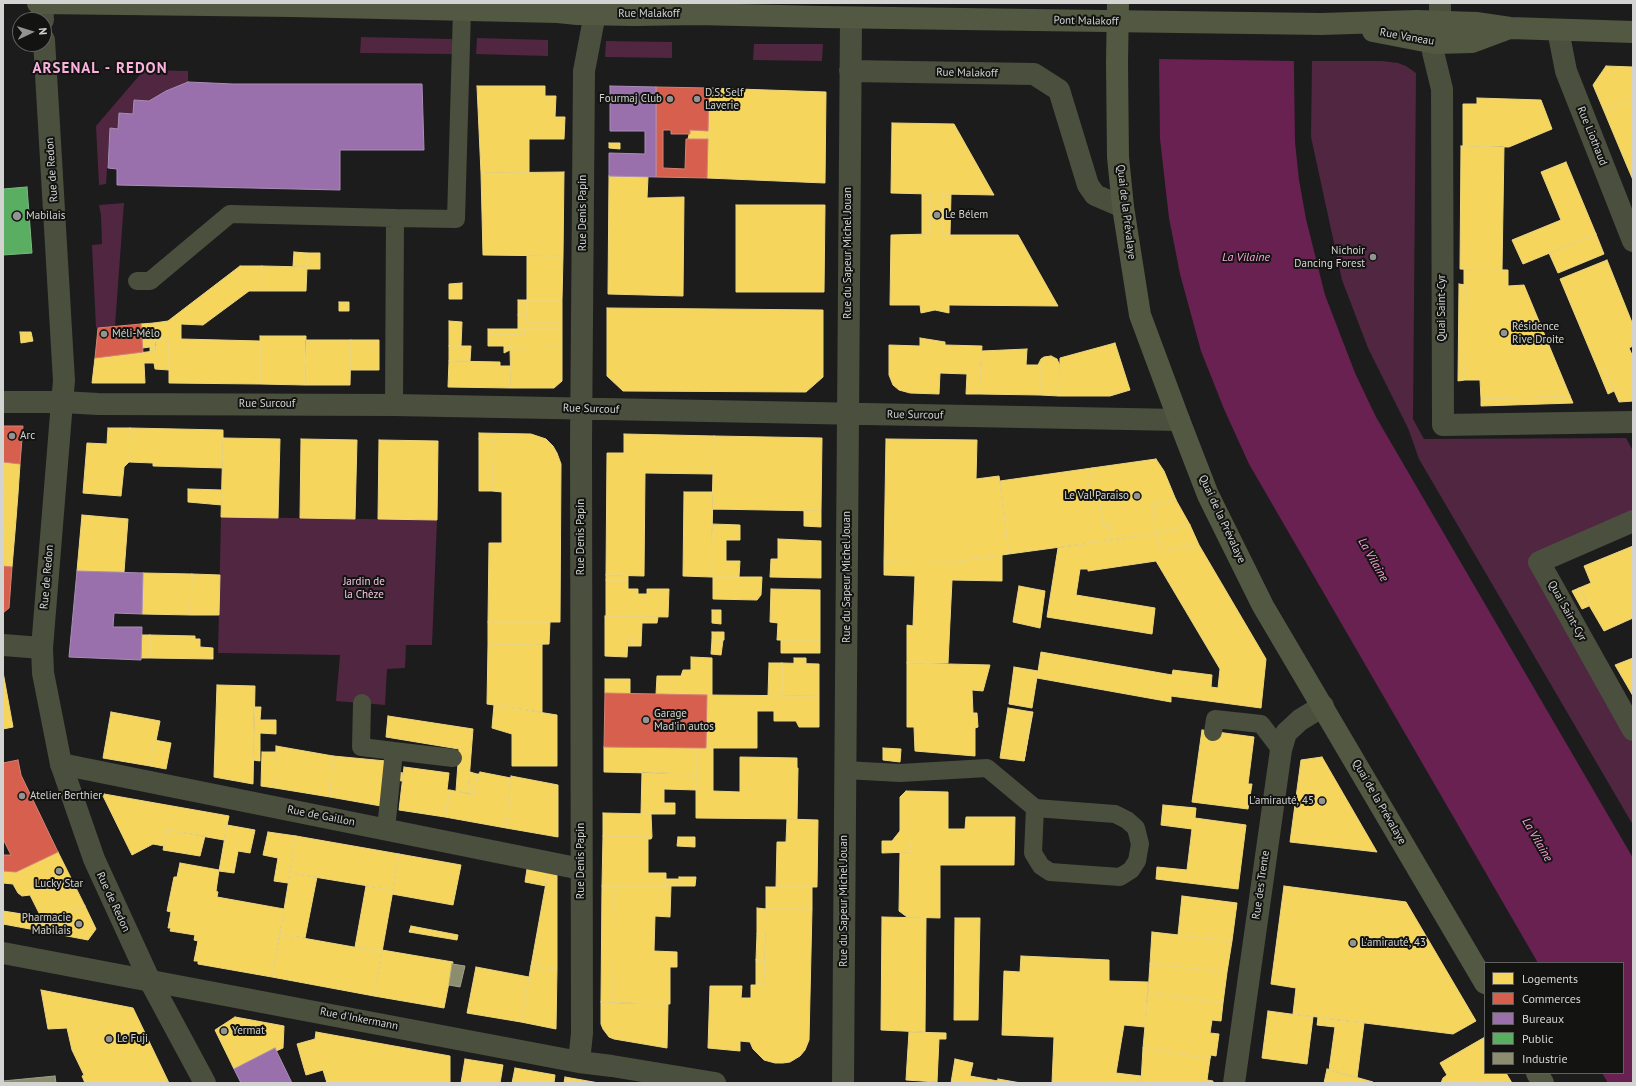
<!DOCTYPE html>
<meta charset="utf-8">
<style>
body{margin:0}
#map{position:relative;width:1636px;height:1086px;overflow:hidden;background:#1c1c1c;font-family:"PT Sans",sans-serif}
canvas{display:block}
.frame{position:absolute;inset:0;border:4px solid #d3d4d2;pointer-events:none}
.legend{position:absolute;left:1484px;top:962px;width:140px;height:112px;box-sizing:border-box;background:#131412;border:1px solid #60615f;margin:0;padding:5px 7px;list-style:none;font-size:12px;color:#d3d4d2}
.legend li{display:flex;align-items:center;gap:8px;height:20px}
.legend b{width:20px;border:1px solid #60615f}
.north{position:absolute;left:12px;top:12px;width:40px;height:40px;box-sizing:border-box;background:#131412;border:1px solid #60615f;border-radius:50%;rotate:86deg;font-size:11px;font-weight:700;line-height:16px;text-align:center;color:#d3d4d2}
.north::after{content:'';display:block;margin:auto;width:14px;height:18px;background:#939492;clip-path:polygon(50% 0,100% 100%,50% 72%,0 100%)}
</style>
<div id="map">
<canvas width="1636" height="1086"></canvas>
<div class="frame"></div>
<ul class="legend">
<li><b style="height:11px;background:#f6d55c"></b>Logements</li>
<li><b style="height:11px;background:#d6604d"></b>Commerces</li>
<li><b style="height:11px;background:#9970ab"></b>Bureaux</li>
<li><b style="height:11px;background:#5aae61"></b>Public</li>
<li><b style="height:11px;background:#8c8c6e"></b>Industrie</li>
</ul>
<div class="north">N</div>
</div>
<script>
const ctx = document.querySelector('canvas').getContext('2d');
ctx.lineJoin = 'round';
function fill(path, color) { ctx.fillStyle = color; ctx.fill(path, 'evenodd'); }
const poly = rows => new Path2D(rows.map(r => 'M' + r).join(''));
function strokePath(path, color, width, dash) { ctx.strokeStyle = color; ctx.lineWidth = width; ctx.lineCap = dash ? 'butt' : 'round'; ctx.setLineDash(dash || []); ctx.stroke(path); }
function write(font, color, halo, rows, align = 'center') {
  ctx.font = font + ' "PT Sans",sans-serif'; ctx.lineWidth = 4; ctx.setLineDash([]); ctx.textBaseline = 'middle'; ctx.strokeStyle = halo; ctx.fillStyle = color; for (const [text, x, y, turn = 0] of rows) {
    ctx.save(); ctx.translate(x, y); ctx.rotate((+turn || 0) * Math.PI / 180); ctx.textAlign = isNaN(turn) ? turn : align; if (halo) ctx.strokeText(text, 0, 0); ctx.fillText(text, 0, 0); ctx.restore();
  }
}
fill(poly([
 [361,37,452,39,453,54,360,53],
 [477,38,548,40,548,56,476,54],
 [606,41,672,42,672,58,605,57],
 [754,44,823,44,822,61,753,60],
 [1312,61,1382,61,1398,63,1406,66,1416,73,1413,419,1424,439,1626,438,1633,451,1633,511,1544,562,1633,719,1633,825,1419,459,1408,428,1368,348,1342,280,1311,137],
 [144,70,188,71,188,82,166,91,149,101,134,100,133,114,119,113,118,129,110,128,106,184,99,185,96,126],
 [124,203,115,326,96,328,92,245,102,244,101,215,99,205],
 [221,517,437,520,432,645,406,645,405,668,387,669,385,705,336,701,340,655,218,653]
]), '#502641');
fill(poly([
 [1161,3,1293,3,1295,142,1299,180,1306,219,1325,295,1355,373,1376,417,1633,858,1633,1083,1608,1083,1602,1073,1623,1073,1623,963,1538,963,1249,464,1224,409,1201,351,1180,274,1169,218,1160,139,1159,64]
]), '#682151');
fill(poly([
 [1159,3,1295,3,1295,61,1157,59]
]), '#1c1c1c');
const homes = poly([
 [1606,66,1633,67,1633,98,1604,111,1593,85,1606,66],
 [477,86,545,86,545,96,556,96,555,117,565,117,564,139,529,139,529,173,481,173,477,86],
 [709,88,826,92,825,183,707,178,709,88],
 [1477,98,1541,100,1552,129,1509,147,1463,146,1463,104,1477,104,1477,98],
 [1633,98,1633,163,1627,166,1604,111,1633,98],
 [892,123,954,124,994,195,943,194,943,235,1018,235,1058,306,949,305,949,313,935,310,921,313,920,305,890,305,891,235,930,234,930,194,891,193,892,123],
 [690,130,708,131,708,139,688,139,690,130],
 [609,143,620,143,620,149,609,148,609,143],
 [1461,146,1504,146,1502,270,1460,269,1461,146],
 [1566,162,1596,234,1523,264,1512,240,1561,220,1541,172,1566,162],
 [1633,163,1633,180,1627,166,1633,163],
 [564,172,563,256,483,255,481,173,564,172],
 [609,176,648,177,647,198,684,197,683,296,608,294,609,176],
 [922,194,930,194,930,234,922,234,922,194],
 [943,194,951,194,950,235,943,235,943,194],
 [736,205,825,205,824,292,736,292,736,205],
 [1596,234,1604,254,1558,273,1549,253,1596,234],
 [294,252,307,253,307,267,293,266,294,252],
 [307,253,320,253,320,269,307,269,307,253],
 [527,255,563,256,562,300,527,300,527,255],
 [1607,260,1633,325,1633,346,1629,348,1633,357,1633,401,1619,402,1605,370,1599,372,1560,279,1607,260],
 [240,266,262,266,261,291,249,291,203,325,181,324,181,339,260,341,260,384,169,383,169,339,155,339,154,323,168,321,240,266],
 [262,266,307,267,306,291,261,291,262,266],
 [1464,269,1508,270,1508,286,1524,285,1570,396,1481,399,1480,380,1465,380,1466,285,1464,285,1464,269],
 [462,283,462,299,449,299,449,284,462,283],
 [1459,284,1466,285,1465,380,1458,381,1459,284],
 [518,300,527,300,527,315,518,315,518,300],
 [527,300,562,300,562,323,527,323,527,300],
 [339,302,349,302,349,311,339,311,339,302],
 [607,308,823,310,823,377,806,392,623,391,607,376,607,308],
 [518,315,527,315,527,323,562,323,562,329,518,329,518,315],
 [449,321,462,322,461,346,449,346,449,321],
 [154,323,156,346,143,348,141,324,154,323],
 [488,329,525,329,525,334,488,335,488,329],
 [525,329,562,329,562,347,511,348,511,346,488,346,488,335,525,334,525,329],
 [20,332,31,332,33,341,21,343,20,332],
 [260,336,306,336,305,385,260,384,260,336],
 [920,338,945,342,945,345,982,346,979,394,966,394,967,374,940,373,939,394,910,393,899,390,893,385,889,375,889,345,920,346,920,338],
 [155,339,169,339,169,370,155,369,154,363,144,363,145,383,92,383,95,358,155,351,155,339],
 [305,340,351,340,350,385,305,385,305,340],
 [351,340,379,340,379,370,350,370,351,340],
 [1115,343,1130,390,1110,396,1059,396,1060,358,1115,343],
 [156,346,155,351,150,352,150,347,156,346],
 [449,346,471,346,470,361,449,361,449,346],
 [504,346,511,346,511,348,562,347,562,381,554,388,511,388,510,350,504,353,504,346],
 [1027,349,1026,365,1040,365,1040,395,979,394,982,351,1027,349],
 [1051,356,1057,359,1060,366,1059,396,1040,395,1040,365,1038,365,1041,359,1044,357,1051,356],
 [449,361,500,362,500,366,511,366,511,388,448,387,449,361],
 [1605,370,1614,391,1608,394,1599,372,1605,370],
 [1570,396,1573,403,1481,406,1481,399,1570,396],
 [108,428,130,428,129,462,124,467,121,496,83,493,87,443,107,444,108,428],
 [130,428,223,430,223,468,153,466,153,463,129,462,130,428],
 [479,433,531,434,546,439,553,446,557,453,561,464,560,622,488,622,489,543,502,543,502,492,492,491,494,440,479,439,479,433],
 [624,434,714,436,713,474,645,473,644,576,606,575,607,453,624,453,624,434],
 [714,436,822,438,821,511,712,509,714,436],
 [223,438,280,439,278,518,221,517,223,438],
 [301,439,357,440,355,519,300,518,301,439],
 [479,439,494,440,492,491,479,491,479,439],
 [886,439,977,440,976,479,999,476,1009,554,951,562,884,561,886,439],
 [379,440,438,441,437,520,378,519,379,440],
 [1156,459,1164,471,1176,500,1154,503,1156,533,1112,540,1110,524,1103,525,1098,492,1087,493,1092,468,1156,459],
 [3,462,20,464,18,494,3,493,3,462],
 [1092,468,1087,493,1098,492,1103,525,1110,524,1112,540,1009,554,1000,481,1092,468],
 [188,489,222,490,222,505,188,502,188,489],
 [684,492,713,492,711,577,683,576,684,492],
 [3,493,18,494,15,532,3,531,3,493],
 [1176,500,1190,525,1156,533,1154,503,1176,500],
 [804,511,821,511,821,527,804,526,804,511],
 [82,515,128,519,124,572,77,571,82,515],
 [712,524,740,525,740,540,726,540,726,561,740,561,739,577,711,577,712,524],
 [1190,525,1199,545,1161,550,1156,533,1190,525],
 [3,531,15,532,12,567,3,566,3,531],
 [1156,533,1161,550,1199,545,1266,659,1261,708,1171,696,1171,702,1037,678,1041,652,1172,675,1173,670,1212,675,1211,687,1218,688,1220,669,1156,561,1088,571,1088,569,1080,569,1076,595,1155,608,1152,634,1047,617,1058,548,1156,533],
 [778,539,821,541,821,578,770,577,771,559,778,559,778,539],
 [1633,546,1633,618,1604,631,1579,588,1591,583,1584,566,1633,546],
 [1002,555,1002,581,952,580,948,663,907,663,907,625,913,626,915,576,884,575,884,561,951,562,1002,555],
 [143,573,192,574,191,615,142,614,143,573],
 [192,574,220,575,219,615,191,615,192,574],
 [606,575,628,575,628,580,606,580,606,575],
 [713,577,762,577,761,595,757,600,713,599,713,577],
 [606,580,628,580,628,589,638,589,638,594,647,594,647,589,669,589,668,617,606,616,606,580],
 [1019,586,1045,591,1040,628,1013,622,1019,586],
 [1579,588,1589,606,1582,609,1572,591,1579,588],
 [771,589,820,590,820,640,777,640,778,623,770,622,771,589],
 [712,610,721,610,721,624,712,623,712,610],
 [605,616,658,617,657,623,642,623,641,646,632,646,632,639,628,639,627,657,605,656,605,616],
 [488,622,550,622,549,644,488,645,488,622],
 [712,632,724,632,724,640,712,640,712,632],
 [142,635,150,635,150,658,141,658,142,635],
 [150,635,195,636,195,639,200,639,200,647,213,648,213,659,150,658,150,635],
 [628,639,632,639,632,646,628,646,628,639],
 [712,640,723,640,721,655,711,654,712,640],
 [781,640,820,640,820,653,781,653,781,640],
 [542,644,542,712,487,704,488,645,542,644],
 [691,657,712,658,712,695,656,694,657,676,681,676,683,670,691,670,691,657],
 [794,658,806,658,806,663,794,664,794,658],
 [1633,658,1633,696,1615,665,1633,658],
 [769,663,782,663,782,696,768,696,769,663],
 [782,663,819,664,819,696,782,696,782,663],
 [907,663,990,665,983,691,972,690,973,713,977,713,978,727,975,728,975,756,915,751,914,727,907,727,907,663],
 [1014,667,1038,671,1032,708,1009,704,1014,667],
 [3,672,13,727,3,729,3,672],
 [605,679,630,679,630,694,605,693,605,679],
 [217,685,255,686,253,784,214,777,217,685],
 [707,695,819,696,819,727,799,727,796,721,774,721,774,711,757,711,757,748,706,748,707,695],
 [494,705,557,715,557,766,512,766,512,734,492,728,494,705],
 [254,707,261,707,260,720,276,720,276,734,260,733,260,761,253,760,254,707],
 [1008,708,1032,712,1024,761,1000,758,1008,708],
 [111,712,160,721,156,741,154,740,150,766,103,758,111,712],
 [1032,712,1033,712,1024,761,1032,713,1032,712],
 [388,716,473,729,468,793,456,791,459,749,386,737,388,716],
 [1202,730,1254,737,1248,784,1252,784,1248,809,1192,802,1202,730],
 [154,740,171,743,166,769,150,766,154,740],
 [276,746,333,756,330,797,275,788,276,746],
 [604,747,696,748,696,774,604,772,604,747],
 [696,748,713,748,713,791,740,792,740,757,797,758,797,768,798,768,797,819,696,818,696,748],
 [883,748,901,749,900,762,883,760,883,748],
 [262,752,276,752,275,788,261,786,262,752],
 [333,756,386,761,381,806,330,797,333,756],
 [1322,757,1377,852,1290,842,1301,760,1322,757],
 [404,767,449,773,447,790,450,790,445,817,399,810,404,767],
 [398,772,403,773,402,781,397,780,398,772],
 [470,772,477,774,474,795,468,793,470,772],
 [480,772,511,778,506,828,445,817,450,790,474,795,477,774,479,774,480,772],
 [642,772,696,774,696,790,664,789,664,814,641,814,642,772],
 [511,776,558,785,558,837,506,828,511,776],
 [906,791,948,792,948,829,965,829,966,817,1015,817,1014,865,940,865,940,918,907,917,899,911,900,852,911,852,911,842,900,831,900,797,906,791],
 [104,794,229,816,224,840,167,830,164,846,153,844,132,855,103,796,104,794],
 [664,803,675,803,675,814,664,814,664,803],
 [1163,805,1196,808,1195,818,1246,825,1238,889,1156,879,1157,867,1187,870,1192,829,1161,825,1163,805],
 [603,813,651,814,652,837,603,836,603,813],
 [787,819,818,820,817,887,776,887,777,842,786,842,787,819],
 [227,825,255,830,250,853,238,851,234,873,219,871,227,825],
 [167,830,205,836,200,856,163,850,167,830],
 [900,831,911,842,911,852,882,853,882,841,892,841,900,831],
 [268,832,296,836,288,883,274,881,278,858,263,855,268,832],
 [296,836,399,854,393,890,290,873,296,836],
 [603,836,652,837,651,839,648,839,648,873,666,873,666,886,602,886,603,836],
 [678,837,695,837,695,847,677,846,678,837],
 [58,852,85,906,44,920,41,931,3,924,3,911,41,917,30,895,22,896,18,893,13,884,3,883,3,871,16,872,58,852],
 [399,854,461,865,453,905,392,894,399,854],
 [180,863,219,870,216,891,218,892,217,897,284,909,272,977,198,964,198,961,194,961,198,941,194,940,195,935,170,931,171,928,168,928,171,912,167,911,174,877,177,877,180,863],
 [527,869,548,872,546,886,525,882,527,869],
 [548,872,557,874,557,969,531,966,548,872],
 [290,873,317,877,305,938,280,934,290,873],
 [679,877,696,877,695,886,679,886,679,877],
 [666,879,679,879,679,886,666,886,666,879],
 [366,886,393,890,382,952,355,947,366,886],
 [602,886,614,886,613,1003,601,1002,602,886],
 [614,886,671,886,670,917,655,916,654,951,677,952,677,967,670,967,670,1004,613,1003,614,886],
 [1284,886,1406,902,1476,1021,1453,1034,1293,1014,1296,988,1271,984,1284,886],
 [766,887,812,887,812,909,766,909,766,887],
 [1182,896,1237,903,1232,941,1178,935,1182,896],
 [85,906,96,929,88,940,41,931,44,920,85,906],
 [757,908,766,909,765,934,757,934,757,908],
 [766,909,812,909,809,1040,805,1050,800,1056,790,1062,783,1063,775,1063,764,1060,753,1049,750,1042,740,1041,740,1051,708,1048,710,986,742,986,741,998,751,998,751,985,764,985,766,909],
 [882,917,926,918,925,1032,881,1030,882,917],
 [955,918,980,918,978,1020,954,1020,955,918],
 [411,926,458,935,457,940,409,932,411,926],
 [1152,932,1232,941,1227,972,1150,964,1152,932],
 [280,934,382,952,374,996,272,977,280,934],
 [757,934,765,934,765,961,756,960,757,934],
 [382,950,453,962,444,1008,374,996,382,950],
 [1021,956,1109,960,1109,981,1148,982,1145,1027,1124,1025,1116,1073,1141,1076,1141,1083,1052,1083,1054,1037,1002,1035,1004,971,1020,972,1021,956],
 [756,960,765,961,764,985,756,985,756,960],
 [1150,964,1227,972,1223,1003,1148,993,1150,964],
 [531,966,557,969,556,1029,521,1022,531,966],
 [476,967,529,977,521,1022,467,1013,476,967],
 [41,990,133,1008,169,1083,85,1083,82,1076,84,1075,72,1050,67,1028,48,1029,41,990],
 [1148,993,1223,1003,1221,1021,1212,1020,1210,1033,1219,1034,1216,1056,1211,1055,1210,1059,1143,1048,1148,993],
 [601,1002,668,1004,667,1048,614,1039,609,1037,603,1029,601,1024,601,1002],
 [1268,1011,1313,1017,1307,1064,1262,1058,1268,1011],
 [235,1017,284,1026,283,1048,276,1051,275,1048,234,1069,215,1030,235,1017],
 [1318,1017,1336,1020,1335,1027,1317,1025,1318,1017],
 [1336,1020,1364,1023,1357,1078,1329,1070,1336,1020],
 [316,1032,450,1056,450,1083,327,1083,323,1070,306,1075,297,1044,315,1039,316,1032],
 [909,1032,946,1033,946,1039,939,1039,937,1082,906,1080,909,1032],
 [1485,1037,1485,1073,1506,1073,1512,1083,1441,1083,1443,1078,1447,1075,1440,1063,1485,1037],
 [1143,1048,1210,1059,1207,1080,1213,1081,1213,1083,1141,1083,1143,1048],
 [465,1059,503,1065,500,1083,461,1083,465,1059],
 [955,1059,973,1063,970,1076,998,1081,997,1083,951,1083,955,1059],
 [515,1068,555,1075,554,1083,512,1083,515,1068],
 [1327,1069,1373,1082,1372,1083,1324,1083,1327,1069],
 [565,1077,599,1083,564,1083,565,1077],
 [998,1079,1021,1083,997,1083,998,1079]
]);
fill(homes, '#f6d55c');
strokePath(homes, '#ecd57f', 1);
const shops = poly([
 [656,87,709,88,708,131,690,130,690,134,671,134,671,130,663,130,663,168,685,169,686,139,708,139,707,178,656,177,656,87],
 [141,324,143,352,95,358,98,328,141,324],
 [3,426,23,426,20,464,3,462,3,426],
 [3,566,12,567,9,608,3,613,3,566],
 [605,693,707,695,706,748,604,747,605,693],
 [18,760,21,775,58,852,16,872,3,871,3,855,11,855,3,839,3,763,18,760]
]);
fill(shops, '#d6604d');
strokePath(shops, '#d58375', 1);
const offices = poly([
 [188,82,233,84,422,84,424,150,340,150,340,190,117,185,117,169,108,168,110,128,118,129,119,113,133,114,134,100,149,101,166,91,188,82],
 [610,86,656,87,656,177,609,176,609,153,645,154,645,131,610,131,610,86],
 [77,571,143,573,142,614,114,613,113,627,142,627,141,660,69,657,77,571],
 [275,1048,292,1083,241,1083,234,1069,275,1048]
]);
fill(offices, '#9970ab');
strokePath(offices, '#aa8eb7', 1);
const public = poly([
 [27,187,32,253,3,255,3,189,27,187]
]);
fill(public, '#5aae61');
strokePath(public, '#7eb983', 1);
const industry = poly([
 [452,964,465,966,460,987,449,985,452,964],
 [55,1076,56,1083,3,1083,3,1081,55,1076]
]);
fill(industry, '#8c8c6e');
strokePath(industry, '#a1a28c', 1);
strokePath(poly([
 [395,218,456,219,462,10],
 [137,281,150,281,230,214,395,218,394,405],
 [362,703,361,747,394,751,386,829],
 [1213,732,1215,719,1261,724,1281,750],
 [394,751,453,758],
 [845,770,900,773,987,768,1035,808],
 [1035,808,1115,814,1127,820,1136,828,1140,844,1137,861,1131,870,1120,877,1050,872,1041,866,1033,853,1035,808]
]), '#4b4f3e', 18);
strokePath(poly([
 [1437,25,1433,52,1442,89,1443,425,1633,422],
 [1633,521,1539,562,1633,730]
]), '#4b4f3e', 22);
strokePath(poly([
 [42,3,43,20],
 [1440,12,1440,3],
 [1558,30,1566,71,1633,241],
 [44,40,64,381,62,402],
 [850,71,1034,74,1059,90,1088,185,1095,195,1123,207],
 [3,402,62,402,98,404,394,405,1179,420],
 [3,645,42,648],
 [61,764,581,869],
 [3,953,579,1062,612,1066,715,1083],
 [579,1062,582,1033,581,443,584,71,597,3],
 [843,1083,851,18],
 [1234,1083,1281,750,1286,733,1300,720,1323,706]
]), '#4b4f3e', 22);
strokePath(poly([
 [62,402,42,648,43,673,61,764,94,859,149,979,205,1083]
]), '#4b4f3e', 22);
strokePath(poly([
 [38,3,292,6,558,12,577,14,635,15,697,14,822,17,962,19],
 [1118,3,1117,63,1118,157,1123,207,1140,315,1179,420,1208,495,1263,606,1485,983],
 [1321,24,1417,21,1476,23,1510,28,1633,32],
 [1373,31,1435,43,1472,42,1507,29],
 [1537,1073,1543,1083]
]), '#525841', 22);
strokePath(poly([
 [962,19,1321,24]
]), '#525841', 22);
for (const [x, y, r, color] of [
 [670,99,4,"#939492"],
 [697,99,4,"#939492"],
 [937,215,4,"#939492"],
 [17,216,5,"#939492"],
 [1373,257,4,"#939492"],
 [1504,333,4,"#939492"],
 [104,334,4,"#939492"],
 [12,436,4,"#939492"],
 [1137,496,4,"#939492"],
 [646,720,4,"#939492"],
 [22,796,4,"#939492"],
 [1322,801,4,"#939492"],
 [59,871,4,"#939492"],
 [79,924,4,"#939492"],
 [1353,943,4,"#939492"],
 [224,1031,4,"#939492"],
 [109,1039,4,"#939492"]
]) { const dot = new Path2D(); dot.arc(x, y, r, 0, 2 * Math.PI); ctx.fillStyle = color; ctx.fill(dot); strokePath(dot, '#131412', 1.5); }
write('11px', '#d3d4d2', '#131412', [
 ["Rue Malakoff",649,14],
 ["Pont Malakoff",1086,21,1],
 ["Rue Vaneau",1407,37,10],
 ["Rue Malakoff",967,73,1],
 ["Rue Liothaud",1592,136,68],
 ["Rue de Redon",52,170,-94],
 ["Quai de la Prévalaye",1126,212,83],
 ["Rue Denis Papin",583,213,-90],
 ["Rue du Sapeur Michel Jouan",848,253,-90],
 ["Quai Saint-Cyr",1442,308,-90],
 ["Rue Surcouf",267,404],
 ["Rue Surcouf",591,409,2],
 ["Rue Surcouf",915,415,1],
 ["Quai de la Prévalaye",1222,519,65],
 ["Rue Denis Papin",581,537,-90],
 ["Rue de Redon",47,577,-85],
 ["Rue du Sapeur Michel Jouan",847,577,-90],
 ["Quai Saint-Cyr",1567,611,61],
 ["Quai de la Prévalaye",1379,802,60],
 ["Rue de Gaillon",321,816,11],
 ["Rue Denis Papin",581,861,-90],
 ["Rue des Trente",1261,885,-82],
 ["Rue du Sapeur Michel Jouan",844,901,-90],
 ["Rue de Redon",113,902,65],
 ["Rue d'Inkermann",359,1019,11]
]);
write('11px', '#d3d4d2', '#131412', [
 ["D.S. Self",705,93],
 ["Laverie",705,106],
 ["Fourmaj Club",662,99,"right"],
 ["Le Bélem",945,215],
 ["Mabilais",26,216],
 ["Nichoir",1365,251,"right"],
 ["Dancing Forest",1365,264,"right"],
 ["Résidence",1512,327],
 ["Rive Droite",1512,340],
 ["Méli-Mélo",112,334],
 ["Arc",20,436],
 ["Le Val Paraiso",1129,496,"right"],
 ["Garage",654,714],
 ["Mad'in autos",654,727],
 ["Atelier Berthier",30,796],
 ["L'amirauté, 45",1314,801,"right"],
 ["Lucky Star",59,884,"center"],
 ["Pharmacie",71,918,"right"],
 ["Mabilais",71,931,"right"],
 ["L'amirauté, 43",1361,943],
 ["Yermat",232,1031],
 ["Le Fuji",117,1039]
], 'left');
write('11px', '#f2c4df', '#131412', [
 ["Jardin de",364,582],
 ["la Chèze",364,595]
]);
write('italic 12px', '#fca3da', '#131412', [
 ["La Vilaine",1246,258],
 ["La Vilaine",1373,560,60],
 ["La Vilaine",1537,840,60]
]);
ctx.letterSpacing = '1px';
write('bold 15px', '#fab1dd', '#131412', [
 ["ARSENAL - REDON",100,69]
]);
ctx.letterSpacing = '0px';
</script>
